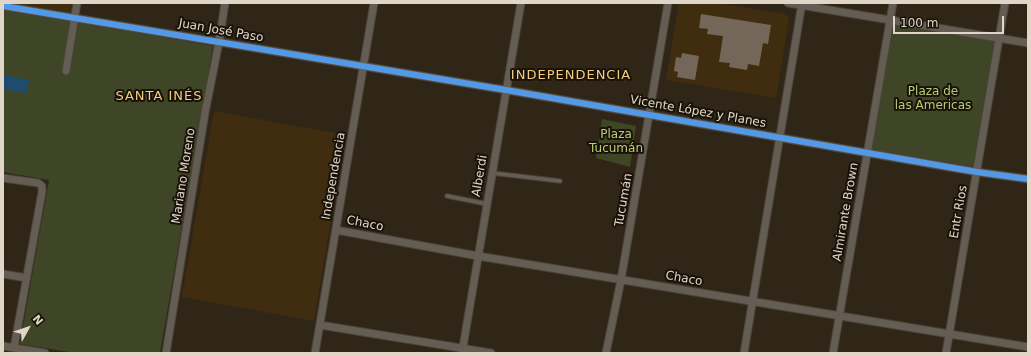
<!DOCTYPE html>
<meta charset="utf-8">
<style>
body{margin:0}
#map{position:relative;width:1031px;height:356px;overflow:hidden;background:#2f2618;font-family:"DejaVu Sans",sans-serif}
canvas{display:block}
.frame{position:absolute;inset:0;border:4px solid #e0d6c8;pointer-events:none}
.north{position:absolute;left:8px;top:308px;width:40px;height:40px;-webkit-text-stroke:3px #191208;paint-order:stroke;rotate:50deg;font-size:11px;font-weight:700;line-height:16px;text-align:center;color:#e0d6c8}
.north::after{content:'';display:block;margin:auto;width:14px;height:18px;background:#e0d6c8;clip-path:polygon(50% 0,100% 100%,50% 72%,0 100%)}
.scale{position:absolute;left:893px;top:16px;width:111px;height:18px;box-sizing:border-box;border:2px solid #e0d6c8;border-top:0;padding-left:5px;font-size:12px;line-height:14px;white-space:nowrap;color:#e0d6c8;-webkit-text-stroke:3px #191208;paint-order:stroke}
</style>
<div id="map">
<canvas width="1031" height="356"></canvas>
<div class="frame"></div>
<div class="north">N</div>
<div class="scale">100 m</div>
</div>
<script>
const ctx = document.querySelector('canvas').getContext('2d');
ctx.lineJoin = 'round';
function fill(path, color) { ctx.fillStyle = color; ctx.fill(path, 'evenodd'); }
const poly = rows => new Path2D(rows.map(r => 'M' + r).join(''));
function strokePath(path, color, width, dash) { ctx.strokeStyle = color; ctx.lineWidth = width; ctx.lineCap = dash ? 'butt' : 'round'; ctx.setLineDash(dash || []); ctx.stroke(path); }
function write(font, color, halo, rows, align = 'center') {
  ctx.font = font + ' "DejaVu Sans",sans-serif'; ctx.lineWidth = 4; ctx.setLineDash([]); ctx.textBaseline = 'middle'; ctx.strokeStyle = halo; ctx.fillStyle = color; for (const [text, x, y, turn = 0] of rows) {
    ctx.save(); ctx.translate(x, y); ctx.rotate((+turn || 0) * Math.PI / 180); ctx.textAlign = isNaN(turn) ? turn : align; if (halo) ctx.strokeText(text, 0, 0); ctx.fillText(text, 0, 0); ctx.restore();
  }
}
fill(poly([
 [18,3,74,3,72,13,18,4],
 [679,3,717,3,785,14,789,18,776,98,666,80],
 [214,111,345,135,314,321,182,297]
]), '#402d0f');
fill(poly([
 [3,10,79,22,213,46,160,353,75,353,20,344,49,180,3,172],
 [890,20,999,38,977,172,868,152],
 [602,119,636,126,630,167,596,158]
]), '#3f4527');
fill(poly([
 [3,75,29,80,27,93,3,89]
]), '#1f4b6e');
fill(poly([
 [701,14,771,25,768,44,763,43,759,66,748,64,747,70,729,67,730,63,719,62,723,36,707,34,708,29,699,28],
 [682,53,699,56,695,80,677,77,678,72,674,71,676,57,681,58]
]), '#746658');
const lane = poly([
 [492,173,560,181],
 [447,196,487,204]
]);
const street = poly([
 [788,3,1028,43],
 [3,6,506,90,977,172,1028,179],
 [66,71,77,3],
 [3,178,38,183,42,186,42,192,14,348],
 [336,230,478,256,1028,347],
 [3,274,27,278],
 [320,325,491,353],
 [3,346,45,353],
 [166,353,205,113,219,42,225,3],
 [315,353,374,3],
 [462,353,521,3],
 [606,353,621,280,668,3],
 [744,353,802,3],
 [833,353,893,3],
 [946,353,1005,3]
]);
strokePath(lane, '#4b4338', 5.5);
strokePath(street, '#4b4338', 9);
strokePath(lane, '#645d54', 3.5);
strokePath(street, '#645d54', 7);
strokePath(poly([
 [3,6,506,90,977,172,1028,179]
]), '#5399e6', 6);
write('12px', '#e0d6c8', '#191208', [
 ["Juan José Paso",221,31,10],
 ["Vicente López y Planes",698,112,10],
 ["Mariano Moreno",184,176,-81],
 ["Independencia",334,176,-80],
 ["Alberdi",480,176,-80],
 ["Tucumán",624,200,-80],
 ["Almirante Brown",846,212,-80],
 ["Entr Rios",959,212,-80],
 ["Chaco",365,224,11],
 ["Chaco",684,279,10]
]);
write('12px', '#b8cd76', '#191208', [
 ["Plaza de",933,92],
 ["las Americas",933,106],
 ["Plaza",616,135],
 ["Tucumán",616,149]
]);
ctx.letterSpacing = '1px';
write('13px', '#f1cc84', '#191208', [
 ["INDEPENDENCIA",571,76],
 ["SANTA INÉS",159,97]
]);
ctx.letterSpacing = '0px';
</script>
